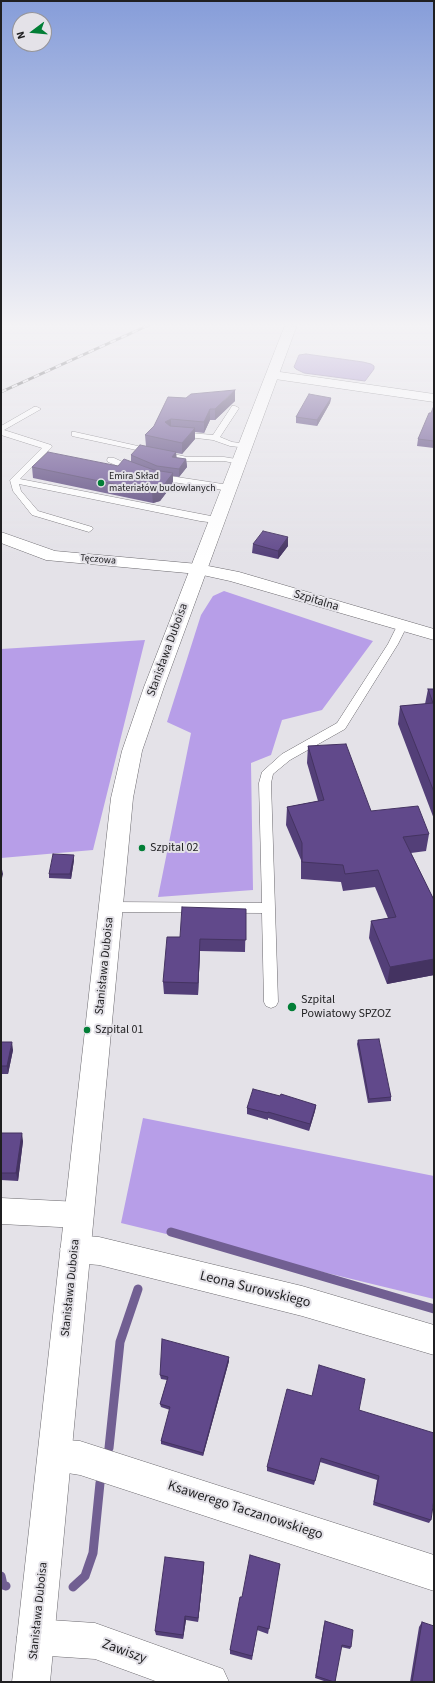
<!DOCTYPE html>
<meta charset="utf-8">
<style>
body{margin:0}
#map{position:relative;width:435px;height:1683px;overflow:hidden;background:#e4e2e8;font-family:"Source Sans 3",sans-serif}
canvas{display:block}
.frame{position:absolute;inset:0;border:2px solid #1f1f21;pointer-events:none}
.north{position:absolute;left:12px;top:12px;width:40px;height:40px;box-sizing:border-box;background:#e4e2e8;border:1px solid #959498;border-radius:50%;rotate:254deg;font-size:11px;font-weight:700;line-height:16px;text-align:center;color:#1f1f21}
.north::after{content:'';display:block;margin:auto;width:14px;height:18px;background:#027e36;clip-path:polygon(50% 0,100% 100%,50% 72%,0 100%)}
</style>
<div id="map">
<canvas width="435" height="1683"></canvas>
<div class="frame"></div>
<div class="north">N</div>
</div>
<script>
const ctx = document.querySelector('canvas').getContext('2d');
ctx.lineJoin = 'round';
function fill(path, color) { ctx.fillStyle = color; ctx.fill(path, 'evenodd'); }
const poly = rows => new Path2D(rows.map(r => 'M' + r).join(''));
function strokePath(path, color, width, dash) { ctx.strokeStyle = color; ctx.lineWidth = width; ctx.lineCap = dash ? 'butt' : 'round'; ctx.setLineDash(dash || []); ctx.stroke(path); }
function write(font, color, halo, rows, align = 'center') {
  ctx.font = font + ' "Source Sans 3",sans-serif'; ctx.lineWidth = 4; ctx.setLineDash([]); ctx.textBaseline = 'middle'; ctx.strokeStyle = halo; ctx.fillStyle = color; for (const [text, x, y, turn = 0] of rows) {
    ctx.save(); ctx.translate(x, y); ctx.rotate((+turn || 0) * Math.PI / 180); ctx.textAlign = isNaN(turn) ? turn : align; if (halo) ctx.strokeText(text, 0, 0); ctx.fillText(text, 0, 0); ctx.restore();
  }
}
fill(poly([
 [224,591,373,641,322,710,282,720,271,755,251,763,253,890,158,897,191,733,167,722,201,615,213,596],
 [145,640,93,850,1,858,1,649],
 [143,1118,434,1176,434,1299,121,1223]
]), '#b79ee8');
const water = poly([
 [306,354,363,362,371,364,374,366,374,369,365,381,304,373,296,369,294,367,299,355,306,354]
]);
fill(water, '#947bc3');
strokePath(water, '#715f92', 1);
strokePath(poly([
 [171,1232,434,1309],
 [109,1448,120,1342,138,1289],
 [1,1576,3,1585,6,1586],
 [73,1587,85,1576,93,1553,100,1483]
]), '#715f92', 9);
const service = poly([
 [232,406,235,406,239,408,220,437,232,442,248,444,248,448,230,446,213,440,180,436,176,434,180,432,213,435,232,406],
 [34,407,37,407,41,409,4,430,51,445,52,447,20,479,216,517,220,520,216,523,200,521,19,484,21,491,38,511,92,527,93,529,89,532,32,515,13,491,10,480,42,448,1,435,1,426,34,407],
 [72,432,75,432,187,457,224,457,242,460,243,462,239,464,224,461,187,461,72,436,72,432],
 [108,458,114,458,138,469,134,472,131,471,108,462,107,460,108,458],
 [157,474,229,485,233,488,229,491,154,479,153,477,157,474],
 [402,623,407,626,398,644,345,729,290,760,273,774,271,783,278,1002,276,1006,271,1008,266,1006,264,1002,262,913,111,912,107,910,105,907,107,904,111,902,262,903,259,783,262,772,282,754,337,723,388,644,397,626,402,623]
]);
const minor = poly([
 [273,371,434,394,434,402,268,378,266,375,268,372,273,371],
 [1,532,55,551,198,564,239,572,434,629,434,640,230,581,198,574,46,560,1,543,1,532],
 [1,1198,79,1202,89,1205,93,1215,89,1225,79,1228,1,1224,1,1198],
 [75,1235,99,1237,302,1286,434,1325,434,1355,302,1316,99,1265,75,1263,65,1259,60,1249,65,1239,75,1235],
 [55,1439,80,1441,434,1555,434,1591,80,1475,55,1471,43,1467,39,1455,43,1443,55,1439],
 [35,1619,95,1623,223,1669,229,1682,158,1682,95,1659,35,1655,22,1650,17,1637,22,1624,35,1619]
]);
const tertiary = poly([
 [285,325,297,325,164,687,142,751,133,798,50,1682,12,1682,111,798,122,751,144,687,285,325]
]);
strokePath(service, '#6c6a6f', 1);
strokePath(minor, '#6c6a6f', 1);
strokePath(tertiary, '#6c6a6f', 1);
fill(service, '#fff');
fill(minor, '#fff');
fill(tertiary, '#fff');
const rail = poly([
 [1,392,149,325]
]);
strokePath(rail, '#3d3d3f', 3);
strokePath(rail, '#e4e2e8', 2, [6]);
fill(poly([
 [168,397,235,401,215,420,210,420,204,433,195,432,195,439,182,454,176,453,176,458,186,459,187,467,179,477,173,476,173,484,160,501,153,503,33,478,32,467,118,466,131,461,131,455,146,446,145,435,154,426],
 [331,398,330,403,317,426,296,423,296,417],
 [434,408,434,448,417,446,418,439],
 [288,537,288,546,278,559,252,553,253,544],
 [428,689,434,689,434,819,398,724,400,706,425,704],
 [308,746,371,811,429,834,426,851,411,853,434,900,434,975,387,984,369,938,371,921,388,918,375,887,343,891,341,882,301,879,301,860,286,825,287,807,318,801,307,763],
 [74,860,71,879,49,878,49,874],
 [246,909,245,952,200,951,198,995,164,994,163,982,180,937],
 [358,1040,391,1097,391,1101,368,1103,357,1044],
 [1,1042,13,1050,8,1074,1,1074],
 [280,1096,316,1105,315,1111,309,1131,268,1118,268,1120,247,1114,247,1108],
 [1,1133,23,1141,18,1181,1,1180],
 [229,1357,229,1361,203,1456,161,1444,161,1441,170,1410,161,1407,160,1404,167,1380,161,1379,160,1375],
 [359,1410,431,1520,429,1523,373,1505,377,1480,320,1462,314,1485,267,1471,267,1467],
 [204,1562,204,1567,198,1622,186,1620,183,1639,156,1635,155,1631],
 [280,1564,268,1634,257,1630,252,1660,230,1654,230,1650,242,1597],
 [422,1622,434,1682,410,1682,419,1627],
 [324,1624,351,1647,350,1649,341,1647,335,1682,327,1682,315,1678]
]), '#533f78');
fill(poly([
 [235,390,235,401,215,420,215,409],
 [331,398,330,403,317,426,317,420],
 [210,409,210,420,204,433,204,422],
 [171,419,171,430,165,422],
 [195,428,195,439,182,454,182,443],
 [176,452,177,460,172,457],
 [186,459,187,467,179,477,179,469],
 [173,473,173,484,160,501,153,503,152,492],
 [288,537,288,546,278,559,278,551],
 [74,855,74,860,71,879,70,874],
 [1,865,3,874,1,882],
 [200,939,200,951,198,995,198,983],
 [434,959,434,975,387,984,390,967],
 [12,1042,13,1050,8,1074,7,1066],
 [316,1105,315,1111,309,1131,310,1124],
 [22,1133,23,1141,18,1181,16,1173],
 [229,1357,229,1361,203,1456,203,1453],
 [204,1562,204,1567,198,1622,198,1618],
 [185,1616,186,1620,183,1639,183,1635]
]), '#443361');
const building = poly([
 [235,390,215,409,210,409,204,422,171,419,165,422,170,426,195,428,182,443,145,435,154,426,168,397,186,398,191,394,235,390],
 [309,394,331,398,317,420,296,417,309,394],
 [433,408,434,408,434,441,418,439,429,413,431,413,433,408],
 [140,445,176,452,172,457,186,459,179,469,157,466,131,455,140,445],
 [48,452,118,466,124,459,154,470,173,473,160,490,152,492,32,467,48,452],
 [263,531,288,537,278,551,253,544,263,531],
 [428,689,434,689,434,792,400,706,433,703,428,689],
 [346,744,371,811,418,806,429,834,403,837,434,900,434,959,390,967,371,921,396,917,378,870,345,874,343,865,302,862,302,843,287,807,324,800,308,746,346,744],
 [53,854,74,855,70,874,49,874,53,854],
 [182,907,246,909,246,940,200,939,198,983,163,982,167,937,180,937,182,907],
 [379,1039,391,1097,369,1099,358,1040,379,1039],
 [1,1042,12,1042,7,1066,1,1066,1,1042],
 [253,1089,280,1096,281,1094,316,1105,310,1124,268,1112,268,1113,247,1108,253,1089],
 [1,1133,22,1133,16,1173,1,1173,1,1133],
 [162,1339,229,1357,203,1453,161,1441,170,1407,160,1404,168,1377,160,1375,162,1339],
 [319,1365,365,1379,359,1410,434,1433,434,1499,431,1520,374,1502,379,1476,321,1458,315,1481,267,1467,287,1389,312,1396,319,1365],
 [250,1555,280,1564,269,1629,258,1626,252,1656,230,1650,240,1597,242,1597,250,1555],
 [165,1557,204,1562,198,1618,185,1616,183,1635,155,1631,165,1557],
 [325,1621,353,1630,351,1647,342,1645,335,1682,334,1682,316,1676,325,1621],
 [422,1622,434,1626,434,1682,412,1682,422,1622]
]);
fill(building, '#61498b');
strokePath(building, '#443361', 1);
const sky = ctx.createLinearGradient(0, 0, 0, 560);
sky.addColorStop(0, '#869dd9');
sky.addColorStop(0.58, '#f3f2f5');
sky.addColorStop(1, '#f3f2f500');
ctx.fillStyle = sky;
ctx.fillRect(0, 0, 435, 560);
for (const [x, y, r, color] of [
 [101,483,4,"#027e36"],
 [142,848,4,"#027e36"],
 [292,1007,5,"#027e36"],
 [87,1030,4,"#027e36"]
]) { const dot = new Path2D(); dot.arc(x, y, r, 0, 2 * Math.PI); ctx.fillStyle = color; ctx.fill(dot); strokePath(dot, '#e4e2e8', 1.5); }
write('10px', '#1f1f21', '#e4e2e8', [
 ["Emira Skład",109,477],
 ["materiałów budowlanych",109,489]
], 'left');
write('10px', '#1f1f21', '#e4e2e8', [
 ["Tęczowa",98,560,5]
]);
write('12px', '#1f1f21', '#e4e2e8', [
 ["Szpitalna",316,601,17],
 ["Stanisława Duboisa",168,650,-70],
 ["Stanisława Duboisa",105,966,-84],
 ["Stanisława Duboisa",71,1288,-84],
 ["Stanisława Duboisa",39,1611,-84]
]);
write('12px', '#1f1f21', '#e4e2e8', [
 ["Szpital 02",150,848],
 ["Szpital",301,1000],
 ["Powiatowy SPZOZ",301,1014],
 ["Szpital 01",95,1030]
], 'left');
write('14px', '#1f1f21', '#e4e2e8', [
 ["Leona Surowskiego",255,1290,14],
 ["Ksawerego Taczanowskiego",245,1511,18],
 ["Zawiszy",124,1652,20]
]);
</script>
